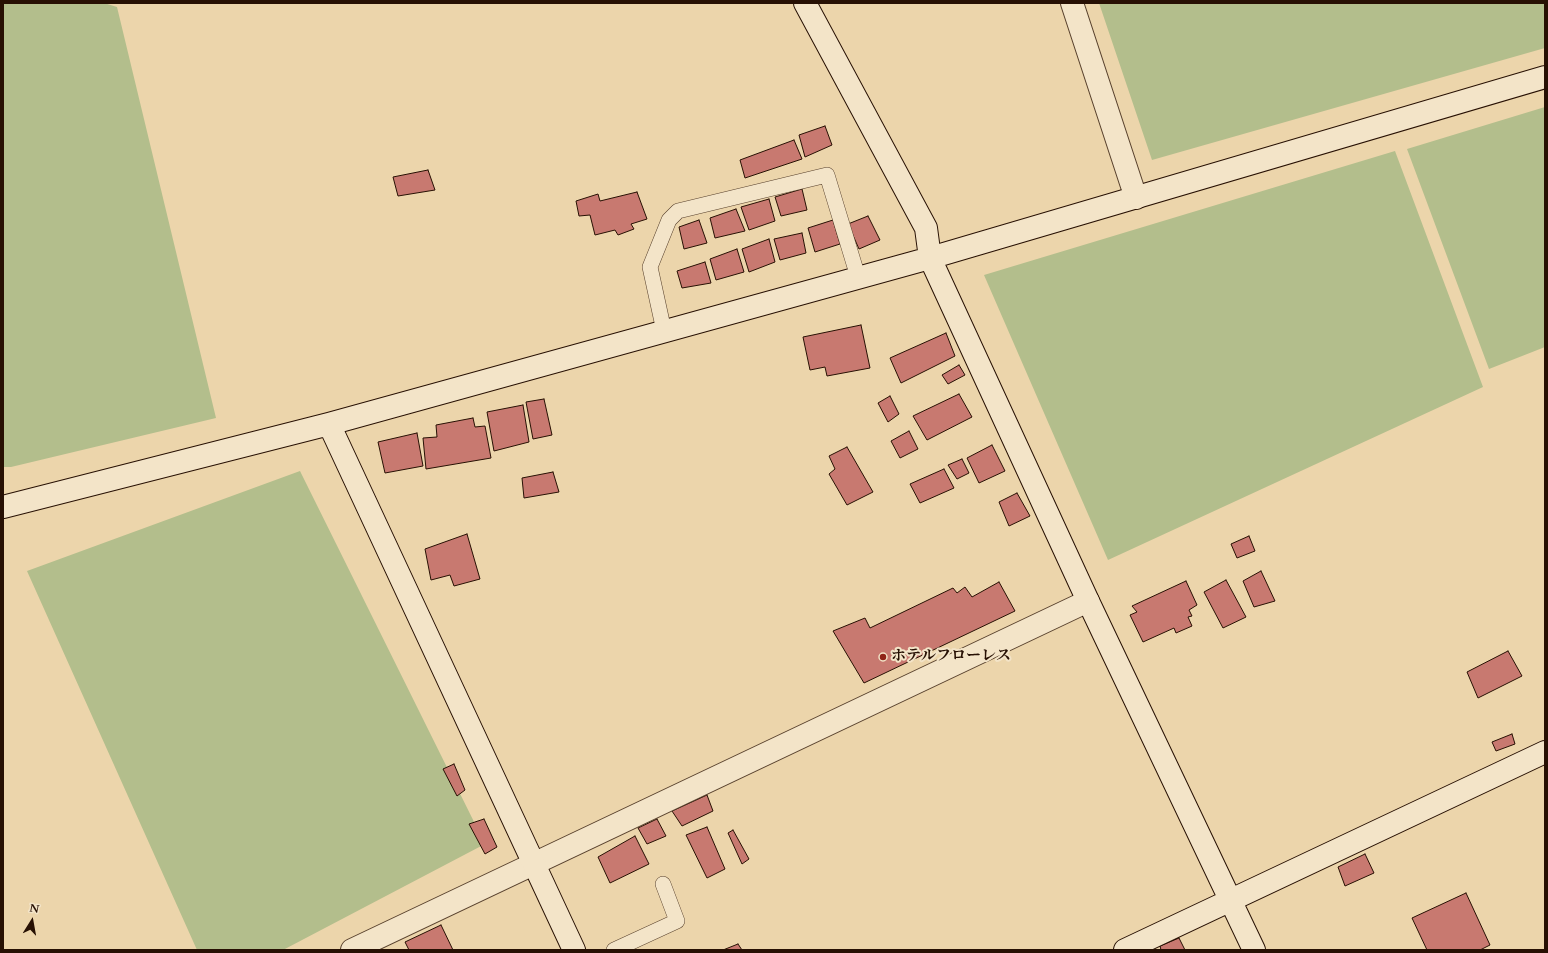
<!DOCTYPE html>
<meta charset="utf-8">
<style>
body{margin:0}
#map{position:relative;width:1548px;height:953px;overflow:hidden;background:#ecd5ab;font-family:Cardo,serif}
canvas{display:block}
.frame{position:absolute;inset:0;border:4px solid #271003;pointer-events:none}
.north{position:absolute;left:12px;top:901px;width:40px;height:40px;-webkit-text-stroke:3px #f3e4c8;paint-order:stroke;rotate:11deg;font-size:11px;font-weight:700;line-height:16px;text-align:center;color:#271003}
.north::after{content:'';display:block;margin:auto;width:14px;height:18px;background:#271003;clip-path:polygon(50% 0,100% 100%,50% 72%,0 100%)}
</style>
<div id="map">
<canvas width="1548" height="953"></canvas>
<div class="frame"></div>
<div class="north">N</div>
</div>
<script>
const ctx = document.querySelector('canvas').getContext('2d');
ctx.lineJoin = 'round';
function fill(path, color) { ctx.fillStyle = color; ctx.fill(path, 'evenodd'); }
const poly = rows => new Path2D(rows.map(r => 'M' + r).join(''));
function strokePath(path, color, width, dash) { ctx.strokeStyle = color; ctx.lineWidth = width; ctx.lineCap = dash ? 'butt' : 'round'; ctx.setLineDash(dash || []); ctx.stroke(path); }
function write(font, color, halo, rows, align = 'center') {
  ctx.font = font + ' Cardo,"Noto Serif JP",serif'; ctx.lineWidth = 4; ctx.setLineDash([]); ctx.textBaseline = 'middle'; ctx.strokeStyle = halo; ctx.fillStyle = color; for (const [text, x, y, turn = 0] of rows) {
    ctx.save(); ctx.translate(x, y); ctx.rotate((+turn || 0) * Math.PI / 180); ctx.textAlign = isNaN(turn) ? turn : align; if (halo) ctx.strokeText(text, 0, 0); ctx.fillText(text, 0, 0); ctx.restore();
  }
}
fill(poly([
 [4,3,104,3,117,7,216,418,11,467,3,467],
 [1099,3,1545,3,1545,48,1152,160],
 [1545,107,1545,347,1489,369,1407,149],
 [1395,151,1483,387,1108,560,984,275],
 [300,471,485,844,283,950,197,950,27,571]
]), '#b3be8c');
const building = poly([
 [825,126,832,145,805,157,799,135,825,126],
 [794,140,802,159,745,178,740,160,794,140],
 [428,170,435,190,398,196,393,177,428,170],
 [802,189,807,210,781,216,775,197,802,189],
 [637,192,647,219,631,224,634,229,618,235,615,230,595,235,590,215,579,216,576,201,598,194,600,201,637,192],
 [769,199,775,221,749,230,741,207,769,199],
 [736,209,745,231,715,238,710,218,736,209],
 [868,216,880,240,859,249,848,224,868,216],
 [699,220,707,243,684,249,679,227,699,220],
 [833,220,840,244,815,252,808,228,833,220],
 [802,233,806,253,780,260,774,239,802,233],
 [769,239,775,262,749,272,742,249,769,239],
 [737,249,744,272,716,280,710,259,737,249],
 [705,262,711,283,682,288,677,271,705,262],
 [861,325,870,368,827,376,825,367,810,370,803,337,861,325],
 [946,333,955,356,901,383,890,358,946,333],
 [959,365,965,375,948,384,942,375,959,365],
 [959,394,972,417,927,440,913,416,959,394],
 [890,396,899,414,888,422,878,403,890,396],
 [544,399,552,435,533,439,526,402,544,399],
 [523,405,529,442,494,451,487,412,523,405],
 [473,418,475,427,485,426,491,458,426,469,423,438,437,437,436,425,473,418],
 [909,431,918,449,900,458,891,441,909,431],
 [417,433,423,466,385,473,378,442,417,433],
 [992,445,1005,471,979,483,967,458,992,445],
 [847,447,873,492,847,505,829,474,835,469,829,456,847,447],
 [962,459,969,473,957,479,948,465,962,459],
 [944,469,954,488,920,503,910,484,944,469],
 [553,472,559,492,524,498,522,478,553,472],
 [1017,493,1030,516,1009,526,999,502,1017,493],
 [467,534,480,579,454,586,450,575,431,580,425,549,467,534],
 [1249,536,1255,551,1237,558,1231,544,1249,536],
 [1261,571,1275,601,1254,607,1243,581,1261,571],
 [1226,580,1246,617,1223,628,1204,592,1226,580],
 [1186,581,1197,605,1189,610,1192,616,1188,617,1192,626,1176,633,1174,628,1143,642,1130,615,1137,612,1132,606,1186,581],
 [999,582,1015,611,864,683,833,631,865,618,870,628,953,588,957,593,965,587,972,597,999,582],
 [1508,651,1522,676,1478,698,1467,672,1508,651],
 [1512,734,1515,744,1496,751,1492,742,1512,734],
 [454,764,465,790,457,796,443,769,454,764],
 [707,795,713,811,682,826,672,811,707,795],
 [484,819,497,847,485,854,469,824,484,819],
 [657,819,666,836,647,844,638,828,657,819],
 [707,827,725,869,707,878,686,835,707,827],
 [733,830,749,859,742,864,728,833,733,830],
 [635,836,649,864,610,883,598,857,635,836],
 [1365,854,1374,873,1345,886,1338,867,1365,854],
 [1466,893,1490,945,1480,950,1427,950,1412,918,1466,893],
 [441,925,453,950,409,950,405,942,441,925],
 [1179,938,1185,950,1161,950,1160,946,1179,938],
 [738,944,742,950,723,950,738,944]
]);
fill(building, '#c87970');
strokePath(building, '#271003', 1);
const lane = poly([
 [664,331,650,267,669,220,678,211,827,175,858,277],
 [614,950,677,921,663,884]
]);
const street = poly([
 [1072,3,1136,198],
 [352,950,1088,601]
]);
const secondary = poly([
 [805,3,926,228,930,258,1088,601,1254,950],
 [329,424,574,950],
 [3,507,329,424,930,258,1545,77],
 [1125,950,1545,752]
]);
strokePath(lane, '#58412d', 16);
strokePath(street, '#58412d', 24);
strokePath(secondary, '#271003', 24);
strokePath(lane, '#f3e4c8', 15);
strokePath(street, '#f3e4c8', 22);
strokePath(secondary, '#f3e4c8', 22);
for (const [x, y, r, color] of [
 [883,657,4,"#8f2418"]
]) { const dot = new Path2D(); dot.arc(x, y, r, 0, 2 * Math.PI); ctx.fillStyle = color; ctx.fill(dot); strokePath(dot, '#f3e4c8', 1.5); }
write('bold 15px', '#271003', '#f3e4c8', [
 ["ホテルフローレス",891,657]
], 'left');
</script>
